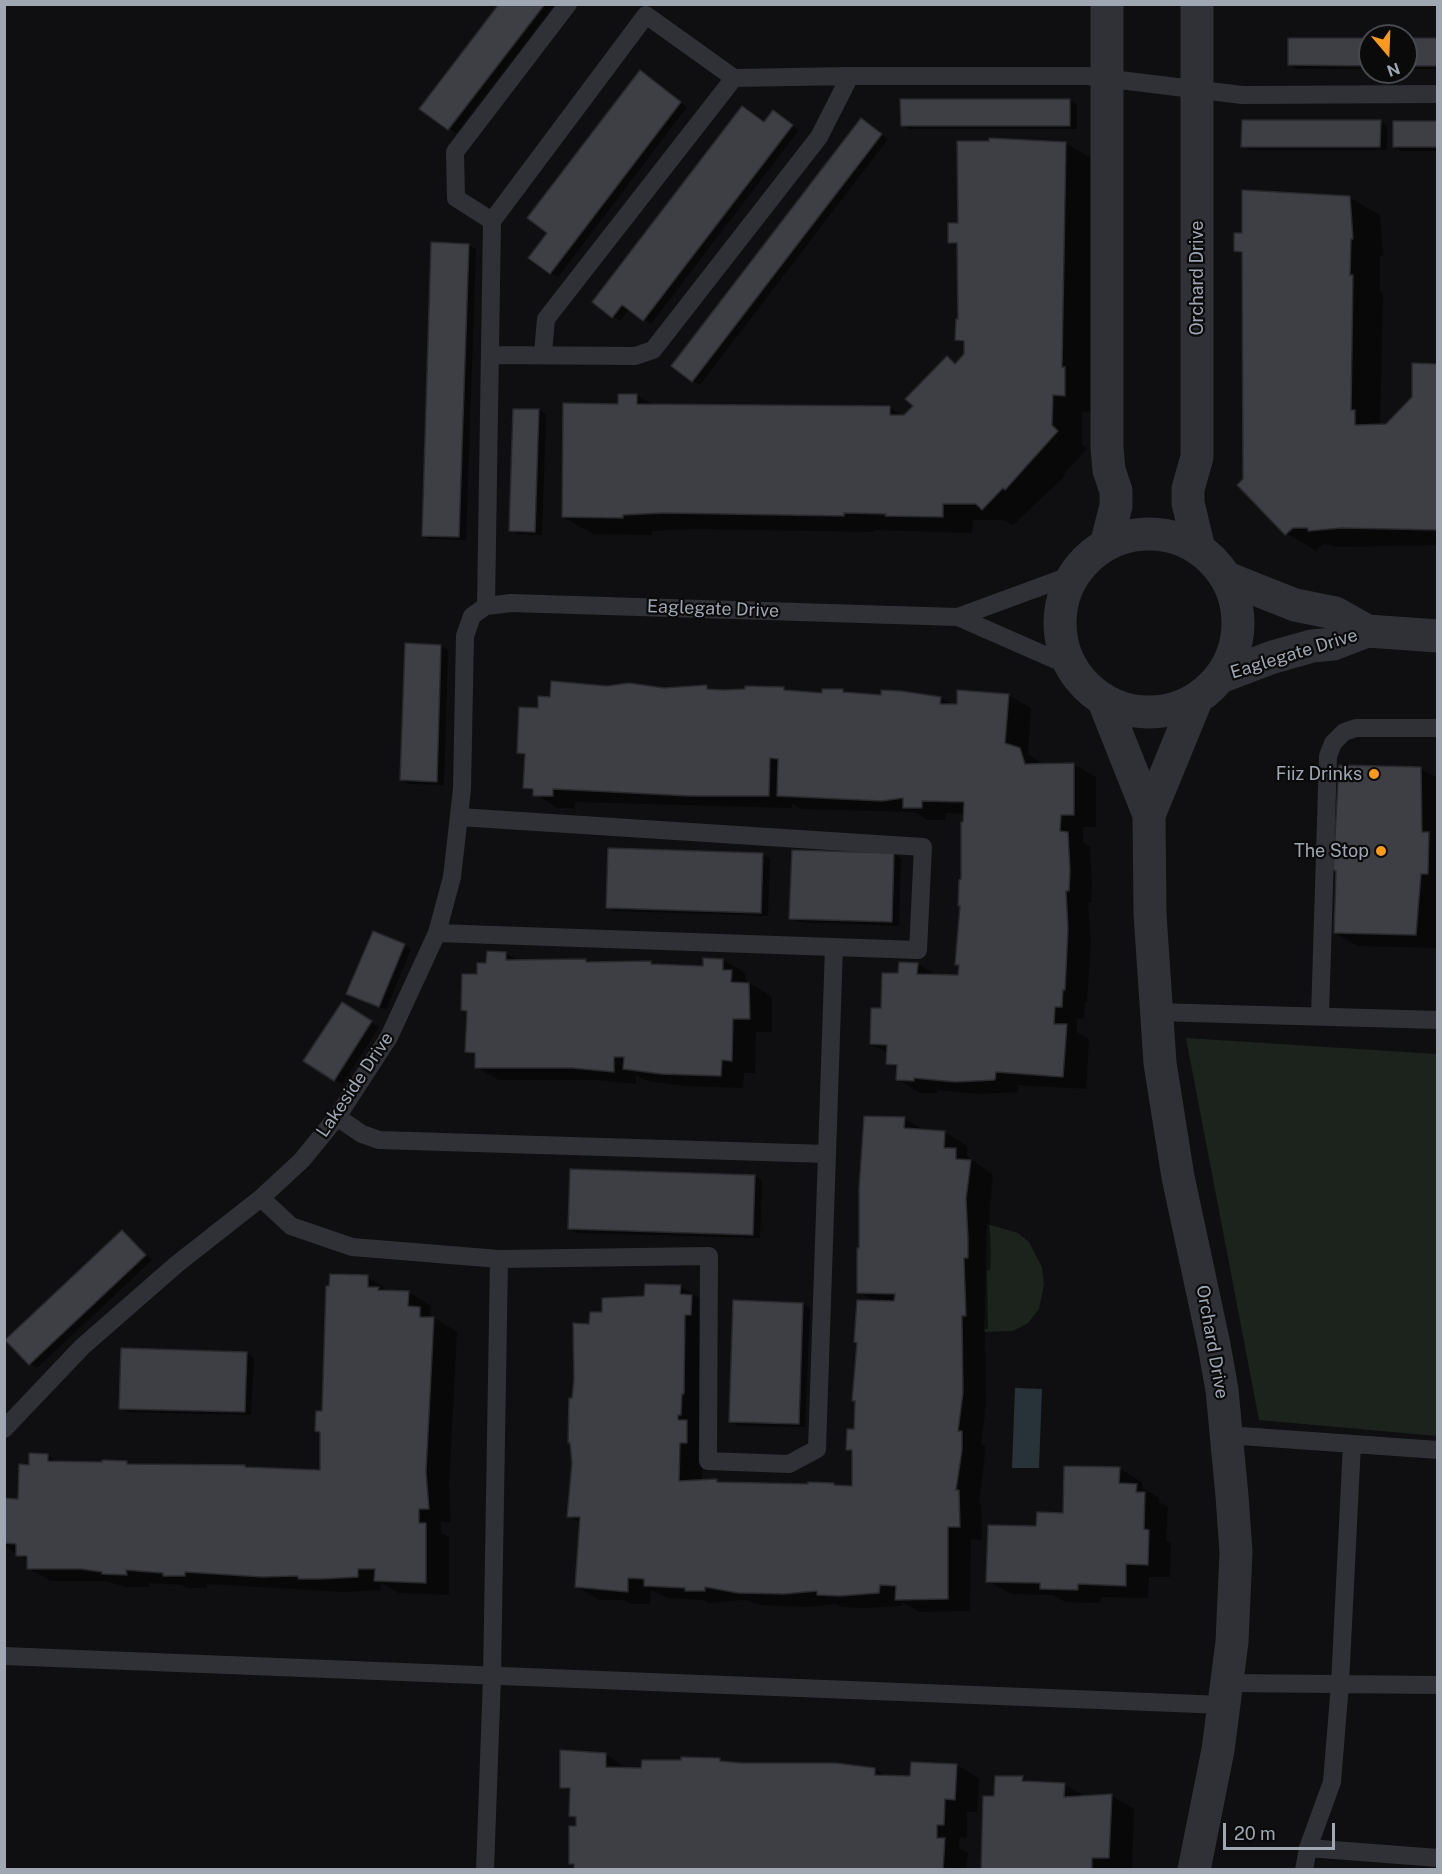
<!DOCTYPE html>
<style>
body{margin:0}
#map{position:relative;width:1442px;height:1874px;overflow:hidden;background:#0f0f11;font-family:"Public Sans",sans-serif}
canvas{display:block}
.frame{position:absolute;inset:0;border:6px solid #9fa7b3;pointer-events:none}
.north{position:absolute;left:1358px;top:24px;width:60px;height:60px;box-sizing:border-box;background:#0a0a0b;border:2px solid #46494e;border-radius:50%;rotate:161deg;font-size:16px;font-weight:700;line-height:24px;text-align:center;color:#9fa7b3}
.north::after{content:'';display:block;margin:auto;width:21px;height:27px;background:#fc9b1b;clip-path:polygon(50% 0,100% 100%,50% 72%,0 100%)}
.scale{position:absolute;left:1223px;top:1823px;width:112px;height:27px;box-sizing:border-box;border:3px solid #9fa7b3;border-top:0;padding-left:8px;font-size:18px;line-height:21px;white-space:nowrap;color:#9fa7b3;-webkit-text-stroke:4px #0a0a0b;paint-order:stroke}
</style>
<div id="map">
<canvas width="1442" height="1874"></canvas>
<div class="frame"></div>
<div class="north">N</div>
<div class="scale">20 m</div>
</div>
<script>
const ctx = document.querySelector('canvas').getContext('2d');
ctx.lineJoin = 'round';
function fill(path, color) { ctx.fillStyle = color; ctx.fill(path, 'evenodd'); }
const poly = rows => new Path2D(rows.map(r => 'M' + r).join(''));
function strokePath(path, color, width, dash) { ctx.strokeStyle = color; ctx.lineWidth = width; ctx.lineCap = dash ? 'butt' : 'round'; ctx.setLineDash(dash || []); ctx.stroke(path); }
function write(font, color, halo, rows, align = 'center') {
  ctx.font = font + ' "Public Sans",sans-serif'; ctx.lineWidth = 4.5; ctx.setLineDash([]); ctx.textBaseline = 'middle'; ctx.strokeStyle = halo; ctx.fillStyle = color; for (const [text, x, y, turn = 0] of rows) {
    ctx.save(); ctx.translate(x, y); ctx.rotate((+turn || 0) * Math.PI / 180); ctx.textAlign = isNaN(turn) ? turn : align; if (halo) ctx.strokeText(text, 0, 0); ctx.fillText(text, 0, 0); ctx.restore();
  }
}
fill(poly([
 [1186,1038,1437,1054,1437,1436,1259,1420],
 [987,1224,1018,1233,1029,1242,1042,1267,1044,1284,1039,1309,1028,1323,1013,1331,984,1332]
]), '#1b231c');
fill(poly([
 [1015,1388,1042,1389,1039,1468,1012,1468]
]), '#283339');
fill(poly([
 [501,4,555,4,456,133,421,108],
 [1370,40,1370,69,1296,69,1289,64],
 [1406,40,1438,40,1438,69,1406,69],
 [647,76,687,107,558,277,551,273,549,233],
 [902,100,1070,101,1077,105,1077,129,909,129,902,125],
 [774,112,799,130,651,324,629,309,620,321,594,302],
 [1380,121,1387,126,1387,150,1250,150,1243,146],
 [1438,122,1438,151,1401,151,1394,147],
 [868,124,888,139,700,385,693,381],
 [1065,143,1095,160,1094,412,1082,412,1082,444,1087,449,1064,473,1066,475,1013,525,1003,520,973,520,972,533,874,530,874,532,694,529,652,531,652,535,593,534,563,517,619,405,637,395,655,406,890,408,905,417,915,406,947,358,957,364,965,355,965,344,957,339,959,320,959,247,949,242,959,225],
 [1350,198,1380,215,1383,255,1380,256,1380,292,1383,294,1380,426,1387,426,1413,398,1438,365,1438,545,1340,547,1323,544,1316,551,1286,533,1244,480,1243,255,1235,250,1244,234],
 [468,245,476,249,466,540,430,539,423,535],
 [539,410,546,415,542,535,518,534,511,530],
 [406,645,441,646,448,650,444,785,409,784,402,780],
 [707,687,714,691,783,689,789,692,823,694,823,690,843,691,883,697,941,698,953,705,1008,695,1031,708,1028,754,1044,765,1073,764,1096,777,1096,827,1083,827,1083,842,1090,847,1092,885,1091,903,1088,903,1091,943,1087,1002,1085,1002,1084,1019,1077,1019,1077,1032,1089,1039,1086,1089,1018,1085,1018,1092,979,1094,937,1090,937,1093,920,1093,898,1079,898,1069,888,1063,888,1053,871,1044,883,1009,900,975,918,964,938,976,959,976,965,814,945,813,945,820,927,820,914,812,801,809,792,803,792,808,575,802,575,808,557,808,525,787,526,756,518,752,539,710,552,698,607,688],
 [1421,769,1438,778,1438,948,1358,946,1335,933],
 [793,851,894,854,901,858,899,926,798,922,791,918],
 [763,855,770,859,768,916,615,911,608,907],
 [404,945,411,949,386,1010,355,997],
 [506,953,519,961,586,960,591,964,650,963,655,966,704,967,723,960,746,973,745,980,772,997,772,1032,756,1032,755,1073,744,1073,743,1088,685,1086,648,1081,636,1075,636,1084,596,1080,499,1080,476,1067,476,1057,467,1051,468,1013,462,1009,479,976,488,964],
 [349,1008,379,1027,342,1084,334,1080],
 [904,1118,926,1131,944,1132,967,1146,967,1156,993,1175,989,1213,991,1252,990,1271,987,1270,988,1329,985,1329,986,1406,981,1444,985,1446,984,1464,979,1503,981,1505,982,1540,971,1539,970,1611,920,1612,902,1602,902,1606,864,1608,842,1607,836,1604,808,1607,762,1605,744,1600,709,1603,704,1600,668,1598,651,1590,650,1604,631,1604,624,1600,599,1600,576,1586,581,1523,569,1516,573,1463,574,1399,591,1325,603,1314,646,1298,681,1287,703,1300,703,1427,697,1428,710,1435,702,1455,702,1481,809,1486,834,1484,854,1488,853,1452,848,1449,856,1430,877,1302,859,1292,860,1250],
 [571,1171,755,1176,762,1180,760,1238,577,1233,570,1229],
 [123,1231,152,1260,37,1368,30,1364],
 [368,1277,390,1292,408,1292,431,1306,430,1315,457,1332,449,1486,451,1522,441,1522,441,1533,449,1537,449,1595,399,1593,381,1583,380,1590,345,1592,207,1584,207,1588,187,1588,182,1585,149,1583,149,1587,126,1587,105,1581,51,1581,28,1568,28,1561,4,1546,4,1500,19,1500,30,1466,47,1456,60,1463,245,1466,321,1471,322,1433,317,1431],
 [802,1304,810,1308,805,1427,738,1426,731,1422],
 [246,1353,254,1358,251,1415,128,1412,120,1408],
 [1120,1469,1142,1482,1142,1488,1159,1498,1159,1502,1168,1507,1166,1541,1171,1544,1170,1577,1149,1577,1148,1598,1101,1597,1100,1603,1065,1602,1053,1595,1011,1594,988,1581,1037,1528,1064,1515],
 [605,1754,628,1769,720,1760,726,1763,875,1769,888,1777,912,1778,956,1765,979,1778,977,1812,967,1812,967,1838,960,1837,959,1848,968,1853,966,1870,575,1870,576,1866,570,1863,577,1819,570,1815,571,1792,562,1787],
 [1022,1778,1031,1783,1064,1784,1086,1797,1111,1796,1134,1809,1132,1870,983,1870,995,1798]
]), '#0007');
const building = poly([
 [499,4,545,4,448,130,419,109,499,4],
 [1288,38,1370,38,1370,66,1288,65,1288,38],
 [1406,38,1438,38,1438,66,1406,66,1406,38],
 [640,70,681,102,550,274,528,258,547,233,527,218,640,70],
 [900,99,1070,99,1070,126,901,126,900,99],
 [742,106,764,122,773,110,793,125,643,321,622,305,612,318,592,302,742,106],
 [861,118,882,134,692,382,671,366,861,118],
 [1242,120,1381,120,1380,147,1241,147,1242,120],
 [1393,121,1438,121,1438,147,1393,147,1393,121],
 [989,138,1066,142,1062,367,1065,367,1065,396,1053,395,1052,425,1058,431,1005,490,1003,488,982,510,976,504,943,504,943,517,885,516,886,514,844,513,844,516,663,513,623,515,623,518,562,517,563,403,618,404,618,394,637,394,637,404,890,406,890,415,904,415,913,406,905,399,947,356,955,364,964,354,964,341,955,340,956,319,958,319,957,243,948,243,948,223,958,223,957,141,989,141,989,138],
 [1242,190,1350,196,1353,239,1351,239,1350,275,1353,275,1351,410,1355,410,1355,425,1386,424,1412,397,1412,363,1438,364,1438,530,1341,528,1308,531,1308,528,1293,528,1285,535,1237,485,1243,479,1242,252,1234,251,1234,233,1242,233,1242,190],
 [431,242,469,244,459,537,422,536,431,242],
 [513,409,539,409,535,532,509,531,513,409],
 [405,643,441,645,437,782,400,780,405,643],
 [551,681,607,686,629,683,664,688,707,685,707,689,723,690,745,689,745,686,784,687,784,690,822,693,822,689,843,689,843,692,881,695,881,690,901,691,941,697,940,704,957,704,957,690,1009,694,1005,743,1020,748,1025,764,1074,763,1074,815,1061,815,1060,831,1068,832,1070,871,1069,891,1066,891,1068,929,1065,990,1063,990,1062,1007,1055,1007,1054,1024,1067,1024,1063,1077,996,1072,995,1080,955,1082,914,1078,914,1081,896,1080,897,1065,886,1064,887,1045,870,1044,871,1008,881,1008,882,973,898,973,899,962,918,963,917,974,958,975,959,965,955,965,960,906,958,906,959,880,961,879,961,822,963,822,964,802,922,801,922,808,903,808,903,798,882,801,777,796,778,759,770,758,769,796,690,796,553,789,553,796,533,796,533,789,523,788,525,754,517,753,519,707,538,708,538,696,550,697,551,681],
 [1339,765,1421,767,1422,832,1429,832,1428,874,1421,874,1416,935,1334,933,1336,871,1333,870,1339,765],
 [608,848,763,853,761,913,606,908,608,848],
 [792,850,894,853,892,922,789,919,792,850],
 [373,931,405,944,379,1007,346,994,373,931],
 [487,951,506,952,506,960,586,959,586,962,651,961,651,964,703,966,703,958,723,959,723,970,732,970,731,982,749,983,750,1019,733,1019,732,1061,722,1060,721,1076,661,1074,623,1069,624,1057,614,1057,614,1072,572,1068,475,1068,475,1053,465,1052,467,1011,461,1010,462,974,477,974,477,963,486,963,487,951],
 [342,1002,372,1021,334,1081,303,1061,342,1002],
 [864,1116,905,1117,904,1128,945,1131,944,1148,956,1148,956,1159,971,1160,966,1199,968,1238,968,1258,964,1258,966,1316,962,1316,963,1393,958,1431,962,1431,962,1450,956,1490,959,1490,960,1527,948,1527,948,1599,895,1600,896,1586,880,1585,879,1593,840,1596,817,1595,817,1591,784,1594,738,1593,705,1587,705,1591,685,1591,685,1588,644,1586,644,1579,628,1578,628,1592,575,1587,580,1517,567,1517,572,1463,570,1443,568,1443,569,1398,572,1398,574,1379,573,1323,589,1324,590,1312,602,1312,602,1298,644,1296,645,1284,681,1285,680,1294,692,1295,691,1315,685,1315,684,1394,682,1394,681,1415,678,1415,678,1420,687,1420,687,1443,680,1443,679,1481,717,1479,717,1482,808,1484,808,1482,834,1483,834,1485,852,1486,852,1450,846,1450,847,1429,854,1429,855,1401,852,1401,857,1343,854,1342,857,1300,894,1301,895,1294,857,1293,857,1248,859,1248,859,1189,864,1116],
 [570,1169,755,1175,753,1235,568,1229,570,1169],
 [122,1230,146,1255,29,1365,5,1340,122,1230],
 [330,1274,368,1275,368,1287,379,1287,378,1290,409,1291,408,1306,420,1307,420,1317,434,1317,426,1472,429,1509,419,1509,419,1523,426,1523,426,1583,374,1581,375,1569,358,1569,358,1577,321,1579,298,1579,298,1576,262,1577,185,1572,185,1576,163,1576,163,1573,126,1570,127,1575,102,1574,102,1572,81,1569,27,1569,27,1556,16,1556,16,1544,4,1543,4,1498,18,1499,19,1464,29,1465,29,1453,48,1454,48,1461,102,1462,102,1460,127,1461,127,1464,245,1465,245,1467,320,1470,320,1432,315,1431,316,1411,322,1411,326,1286,329,1286,330,1274],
 [733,1300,803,1303,799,1424,729,1422,733,1300],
 [121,1348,247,1352,245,1412,119,1409,121,1348],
 [1064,1466,1120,1467,1119,1483,1137,1484,1136,1492,1145,1492,1144,1529,1149,1530,1148,1565,1126,1564,1126,1586,1078,1584,1078,1590,1040,1589,1040,1583,986,1582,988,1525,1036,1526,1037,1512,1063,1513,1064,1466],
 [560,1750,606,1753,606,1767,641,1768,642,1760,681,1760,681,1757,720,1758,720,1761,741,1763,836,1763,875,1768,875,1775,910,1776,911,1762,957,1764,955,1800,945,1799,944,1825,937,1825,937,1838,945,1838,943,1870,574,1870,574,1864,569,1864,569,1826,576,1826,576,1817,569,1816,570,1788,560,1788,560,1750],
 [995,1776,1023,1776,1022,1781,1065,1783,1064,1797,1112,1794,1109,1858,1092,1858,1092,1870,981,1870,983,1796,994,1796,995,1776]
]);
fill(building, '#3e3f44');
strokePath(building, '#29292d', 1.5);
strokePath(poly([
 [492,221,456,198,455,152,568,4],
 [543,353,546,319,734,78,850,76],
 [490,355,635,356,653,350,819,137,850,76,1087,76,1242,95,1438,94],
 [486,606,492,221,646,15,734,78],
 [958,617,1072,667],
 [437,933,918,950,923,847,459,817],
 [1156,1012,1438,1020],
 [1320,1016,1328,756,1333,743,1344,732,1356,728,1438,728],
 [337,1117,362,1134,379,1140,827,1154],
 [261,1198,291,1226,352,1247,499,1259,709,1256,708,1461,789,1464,817,1449,834,947],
 [4,1429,82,1347,177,1264,261,1198,302,1160,337,1117,389,1037,437,933,452,877,462,789,465,636,472,616,486,606,511,603,958,617,1075,574],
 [1227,1435,1438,1450],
 [4,1656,1223,1705],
 [1228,1683,1438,1685],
 [1308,1848,1438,1858],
 [485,1870,492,1677,499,1259],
 [1304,1870,1308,1848,1332,1782,1340,1684,1352,1444]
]), '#303136', 18);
strokePath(poly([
 [1197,4,1197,457,1188,489,1188,503,1199,549],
 '1060 623a89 89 0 1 1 178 0a89 89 0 1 1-178 0Z',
 [1106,545,1116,506,1116,491,1109,470,1107,448,1107,4],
 [1227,578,1295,605,1335,613,1367,631],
 [1220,677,1273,657,1312,646,1333,644,1367,631,1438,636],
 [1103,699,1149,815,1150,914,1160,1063,1178,1177,1214,1345,1222,1390,1232,1496,1236,1552,1232,1642,1218,1750,1194,1870],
 [1149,815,1197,698]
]), '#303136', 33);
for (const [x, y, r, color] of [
 [1374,774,6,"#fc9b1b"],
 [1381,851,6,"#fc9b1b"]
]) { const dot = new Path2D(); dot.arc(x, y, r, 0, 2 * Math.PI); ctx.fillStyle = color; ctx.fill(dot); strokePath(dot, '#0a0a0b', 2); }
write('18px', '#9fa7b3', '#0a0a0b', [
 ["Orchard Drive",1197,278,-90],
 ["Eaglegate Drive",713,609,2],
 ["Eaglegate Drive",1294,654,-17],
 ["Lakeside Drive",355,1085,-56],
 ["Orchard Drive",1212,1342,80]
]);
write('18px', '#9fa7b3', '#0a0a0b', [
 ["Fiiz Drinks",1362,774],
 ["The Stop",1369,851]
], 'right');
</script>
